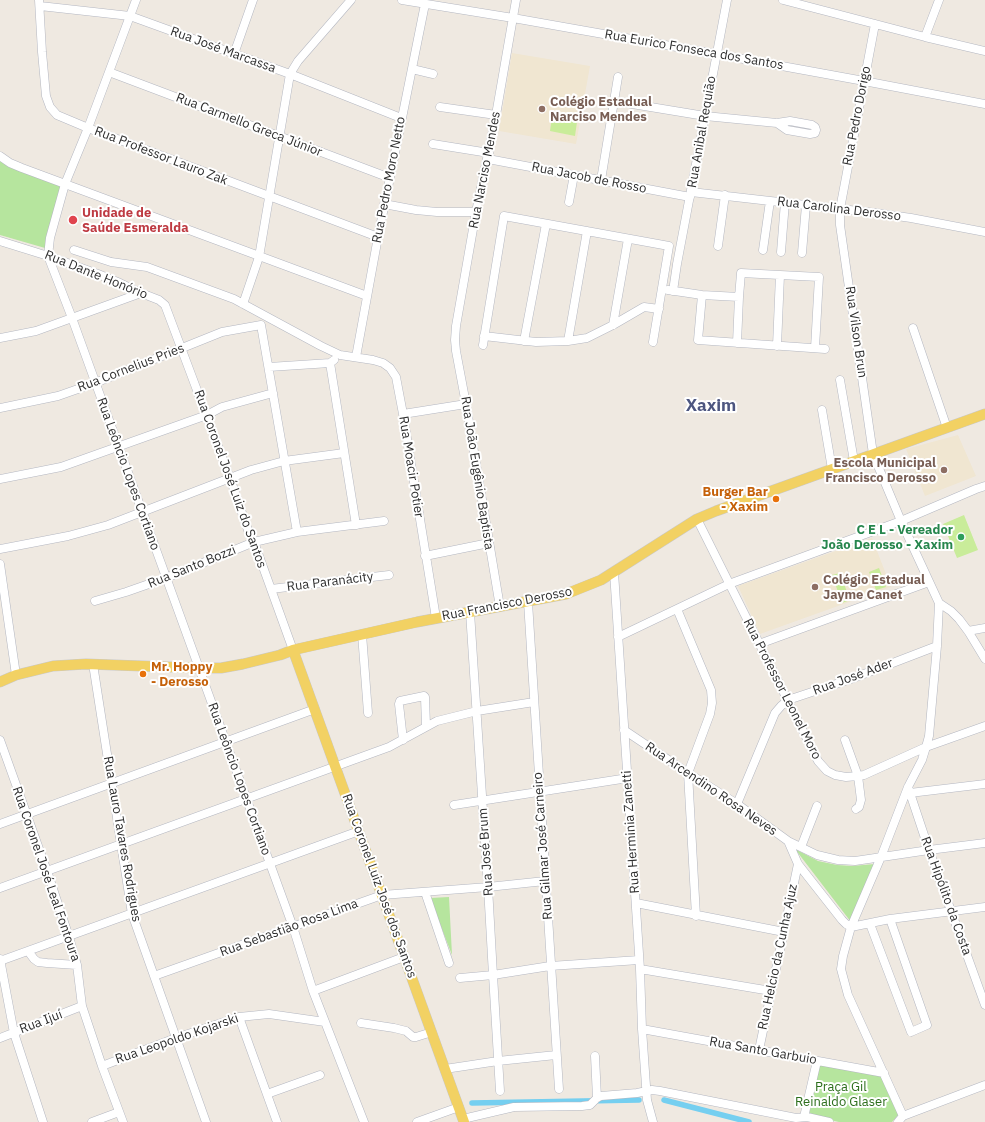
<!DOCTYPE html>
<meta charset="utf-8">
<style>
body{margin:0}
canvas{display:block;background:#efe9e1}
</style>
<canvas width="985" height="1122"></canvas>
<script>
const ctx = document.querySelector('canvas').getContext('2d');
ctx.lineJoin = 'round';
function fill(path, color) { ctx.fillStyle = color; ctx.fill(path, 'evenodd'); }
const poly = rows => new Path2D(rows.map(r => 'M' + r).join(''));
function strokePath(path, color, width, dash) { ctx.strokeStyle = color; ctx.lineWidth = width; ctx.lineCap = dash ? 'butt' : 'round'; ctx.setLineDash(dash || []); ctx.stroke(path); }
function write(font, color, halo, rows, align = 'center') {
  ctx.font = font + ' "IBM Plex Sans",sans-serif'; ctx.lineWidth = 4; ctx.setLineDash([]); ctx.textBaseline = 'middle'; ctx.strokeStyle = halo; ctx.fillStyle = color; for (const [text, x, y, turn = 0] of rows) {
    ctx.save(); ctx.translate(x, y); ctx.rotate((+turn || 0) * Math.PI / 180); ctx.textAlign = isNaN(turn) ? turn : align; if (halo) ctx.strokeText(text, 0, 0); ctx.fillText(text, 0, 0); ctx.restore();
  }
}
fill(poly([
 [512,53,590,66,576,144,499,131],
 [958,435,976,476,925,496,906,449],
 [872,538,891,587,760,634,738,586]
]), '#f0e6d1');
fill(poly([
 [0,159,61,185,45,248,0,235],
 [795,849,818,861,837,865,852,866,875,864,851,922],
 [449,897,452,955,430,898],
 [820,1064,882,1076,900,1113,892,1122,839,1122,809,1115]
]), '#b6e59e');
fill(poly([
 [552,117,577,122,575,136,550,131],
 [964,515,978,550,957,558,943,524],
 [879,568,886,587,876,590,869,572],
 [840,573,850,600,842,603,832,575]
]), '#c9ec9a');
strokePath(poly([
 [664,1100,749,1122],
 [472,1103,639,1100]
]), '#75cff0', 5.5);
const minor = poly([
 [39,0,42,52,46,96,50,107,57,115,88,128,378,237],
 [136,0,88,128,65,184,50,238,48,256,72,318,293,927,313,991,364,1122],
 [402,0,513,18,716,54,864,81,985,104],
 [783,0,925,37,985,51],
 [40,6,130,16,290,74,401,118],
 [875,24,840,209,840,225,873,454,901,521,939,603,951,611,959,619,968,631,985,659],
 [925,37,939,0],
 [234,54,253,0],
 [412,69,433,74],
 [109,72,390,178],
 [614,101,705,116,777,123,790,121,812,125,815,127,816,130,815,133,810,134,787,130,777,123],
 [440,107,496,115],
 [433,144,489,153],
 [0,156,10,163,22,168,367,296],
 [488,159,690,197],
 [601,180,618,77],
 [691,192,876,213,911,218,985,232],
 [569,202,574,175],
 [384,204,416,210,437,212,476,212],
 [0,241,48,256,98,274,120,283,141,293,159,300,165,305,230,478,249,533,254,542,293,650],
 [718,246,725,195],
 [74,250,111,262,147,267,234,299,321,346,340,355,373,360,383,363,390,368,396,377,403,414,436,618],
 [763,250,770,201],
 [781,252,785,202],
 [802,253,806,205],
 [668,290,702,295,739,297],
 [673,291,677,264,727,0],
 [702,295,698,340,825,349],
 [243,304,259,257,290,74,298,61,351,0],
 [613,325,628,239],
 [913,328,947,428],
 [484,336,536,342,568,341,587,338,613,325,644,307,659,309],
 [0,338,36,331,141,293],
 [524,341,546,224],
 [568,341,587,231],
 [737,343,739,297,741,273,819,277,815,348],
 [483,345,504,216,669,246,653,342],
 [777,346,780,275],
 [356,357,378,237,425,4],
 [330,363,356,525],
 [269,367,330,363,334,360],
 [840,380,854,461],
 [0,408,58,396,95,383,222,332,261,325,297,532],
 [822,410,832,469],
 [403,414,466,404],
 [0,479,61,467,207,415,222,407,273,393],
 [697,519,818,761,827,771,835,775,846,777,858,776,864,775,926,747,985,726],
 [0,549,68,536,108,525,251,470,284,461,344,453],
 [425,556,489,543],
 [0,564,16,675],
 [614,572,640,969,642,1029,647,1100,653,1122],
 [271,589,389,575],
 [95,601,126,592,166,578,254,542,297,532,384,521],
 [528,602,559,1089],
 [500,607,466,404,456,351,455,340,456,326,476,212,496,115,516,0],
 [677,609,711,690,712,703,710,714,688,773,696,916],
 [470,612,488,887,493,975,500,1091],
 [968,631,985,628],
 [362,634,368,713],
 [618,637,729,584,901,521,976,489,985,486],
 [759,644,929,582],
 [93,664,132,914,206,1122],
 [624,730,688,773,737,804,788,841,798,864,842,920,846,924,851,927,890,919,985,907],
 [0,740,47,871,69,937,77,965,82,1006,102,1066,123,1122],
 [403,740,399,704,400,701,424,696,425,697,426,726],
 [845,740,858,776,861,800,859,807,856,809],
 [908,787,929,850,985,1005],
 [910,793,985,784],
 [737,804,775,713,781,706,788,700,851,679,937,646],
 [454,805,628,778],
 [0,824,315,709],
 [788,841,817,855,838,860,855,861,929,850,985,843],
 [801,847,817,806],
 [0,888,389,747,437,721,477,711,534,702],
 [425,892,449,963],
 [636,903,784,932],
 [870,924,911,1032,927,1025,890,919],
 [28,951,34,959,38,962,47,963,77,965],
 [0,959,14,1033,43,1122],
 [0,961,359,831],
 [640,969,771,991],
 [154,976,382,895,488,887,545,881],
 [460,978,493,975,550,966,639,960],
 [313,991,404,957],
 [239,1017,277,1122],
 [361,1023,394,1028,406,1031,413,1037,416,1037,432,1032],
 [642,1029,884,1073],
 [0,1038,82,1006],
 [759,1050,798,864],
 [595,1056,597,1098],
 [102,1066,176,1038,239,1017,269,1014,325,1022],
 [445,1069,498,1061,556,1055],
 [267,1094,320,1075],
 [903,1116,848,995,841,969,843,956,851,927,881,857,908,787,922,760,926,747,929,736,937,646,939,603],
 [804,1117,817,1061],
 [463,1119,514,1107,582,1106,590,1105,597,1098,601,1096,637,1093,652,1090,660,1091,796,1118,807,1117,829,1122],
 [92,1122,119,1112],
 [417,1122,459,1107],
 [898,1122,903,1116,985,1085]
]);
const major = poly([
 [293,650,464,1122],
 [0,682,16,675,53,666,86,664,198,668,221,668,243,664,280,655,293,650,417,622,566,594,601,580,697,519,716,511,985,414]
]);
strokePath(minor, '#b4b7c1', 9);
strokePath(major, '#c9c9c9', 11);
strokePath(minor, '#fff', 8);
strokePath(major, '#f2d163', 10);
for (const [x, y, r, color] of [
 [542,109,4,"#8d6e63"],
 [73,220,5,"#e0444e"],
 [944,470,4,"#8d6e63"],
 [776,499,4,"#e8710a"],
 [961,537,4,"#2e9e5b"],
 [815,587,4,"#8d6e63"],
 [143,674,4,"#e8710a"]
]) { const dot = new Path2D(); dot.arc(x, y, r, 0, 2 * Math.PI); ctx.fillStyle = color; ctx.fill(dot); strokePath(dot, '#fff', 1.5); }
write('13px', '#2e2e2e', '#fff', [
 ["Rua José Marcassa",223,50,20],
 ["Rua Eurico Fonseca dos Santos",694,50,10],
 ["Rua Pedro Dorigo",857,116,-79],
 ["Rua Carmello Greca Júnior",249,125,21],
 ["Rua Anibal Requião",702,132,-80],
 ["Rua Professor Lauro Zak",161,156,21],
 ["Rua Narciso Mendes",485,170,-79],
 ["Rua Jacob de Rosso",589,178,11],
 ["Rua Pedro Moro Netto",389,180,-79],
 ["Rua Carolina Derosso",839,209,7],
 ["Rua Dante Honório",96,275,22],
 ["Rua Vilson Brun",856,332,82],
 ["Rua Cornelius Pries",131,368,-21],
 ["Rua Moacir Potier",411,467,81],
 ["Rua João Eugênio Baptista",477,473,81],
 ["Rua Leôncio Lopes Cortiano",128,474,70],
 ["Rua Coronel José Luiz do Santos",230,479,70],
 ["Rua Santo Bozzi",192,567,-22],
 ["Rua Paranácity",330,582,-7],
 ["Rua Francisco Derosso",507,604,-11],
 ["Rua José Ader",853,677,-20],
 ["Rua Professor Leonel Moro",782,689,63],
 ["Rua Leôncio Lopes Cortiano",239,779,70],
 ["Rua Arcendino Rosa Neves",711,789,34],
 ["Rua Herminia Zanetti",631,832,-94],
 ["Rua Lauro Tavares Rodrigues",122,839,80],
 ["Rua Gilmar José Carneiro",543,846,-94],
 ["Rua José Brum",486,852,-94],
 ["Rua Coronel José Leal Fontoura",46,874,71],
 ["Rua Coronel Luiz José dos Santos",379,886,70],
 ["Rua Hipólito da Costa",946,896,70],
 ["Rua Sebastião Rosa Lima",289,928,-20],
 ["Rua Helcio da Cunha Ajuz",778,957,-78],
 ["Rua Ijuí",41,1022,-21],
 ["Rua Leopoldo Kojarski",177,1039,-19],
 ["Rua Santo Garbuio",763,1051,10]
]);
write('bold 13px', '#785e54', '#fff', [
 ["Colégio Estadual",550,102],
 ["Narciso Mendes",550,117],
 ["Escola Municipal",936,463,"right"],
 ["Francisco Derosso",936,478,"right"],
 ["Colégio Estadual",823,580],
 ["Jayme Canet",823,595]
], 'left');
write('bold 13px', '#be3a42', '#fff', [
 ["Unidade de",82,213],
 ["Saúde Esmeralda",82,228]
], 'left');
write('bold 13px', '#c56008', '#fff', [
 ["Burger Bar",768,492],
 ["- Xaxim",768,507],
 ["Mr. Hoppy",151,667,"left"],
 ["- Derosso",151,682,"left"]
], 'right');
write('bold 13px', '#27864d', '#fff', [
 ["C E L - Vereador",953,530],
 ["João Derosso - Xaxim",953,545]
], 'right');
write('13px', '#2c6e1b', '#fff', [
 ["Praça Gil",841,1087],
 ["Reinaldo Glaser",841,1102]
]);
write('bold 17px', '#4d5680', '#fff', [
 ["Xaxim",711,406]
]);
</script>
